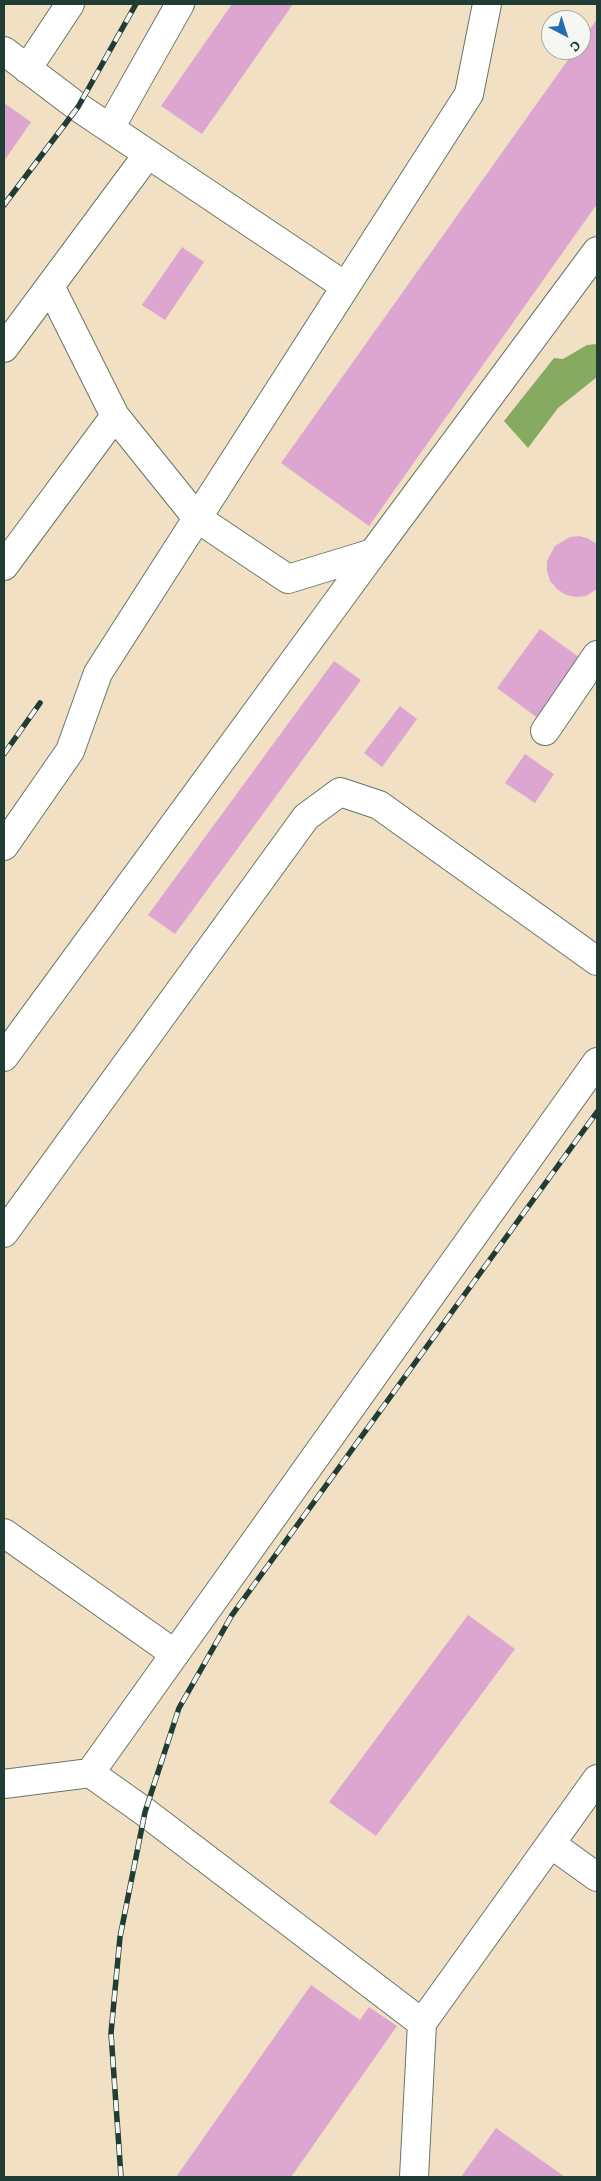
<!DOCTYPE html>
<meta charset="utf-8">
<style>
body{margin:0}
#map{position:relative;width:601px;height:2181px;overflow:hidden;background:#f1e0c4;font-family:Alegreya,serif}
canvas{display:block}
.frame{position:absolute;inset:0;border:5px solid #1f3d34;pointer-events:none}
.north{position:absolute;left:541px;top:10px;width:50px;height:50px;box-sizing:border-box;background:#f6f6f2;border:1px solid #a0aca6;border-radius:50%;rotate:140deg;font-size:14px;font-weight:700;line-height:20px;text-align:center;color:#1f3d34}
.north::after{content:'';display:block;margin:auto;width:18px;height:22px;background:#1f6fb2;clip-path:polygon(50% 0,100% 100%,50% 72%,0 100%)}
</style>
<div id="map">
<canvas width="601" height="2181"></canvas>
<div class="frame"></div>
<div class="north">С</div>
</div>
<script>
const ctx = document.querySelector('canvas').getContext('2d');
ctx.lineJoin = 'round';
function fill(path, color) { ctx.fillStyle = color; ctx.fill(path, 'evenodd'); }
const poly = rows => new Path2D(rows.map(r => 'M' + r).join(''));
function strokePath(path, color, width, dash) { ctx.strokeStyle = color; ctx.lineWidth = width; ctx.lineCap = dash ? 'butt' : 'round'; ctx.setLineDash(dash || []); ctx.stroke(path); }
fill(poly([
 [597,344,597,377,558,408,528,448,504,421,554,358,563,359,587,345]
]), '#86aa5f');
fill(poly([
 [232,4,293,4,202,134,161,106],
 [597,19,597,204,369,526,281,463,575,50,581,50,581,42],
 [4,103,31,122,4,161],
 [182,247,204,262,165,320,142,305],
 [579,536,587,538,597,544,597,589,586,596,576,597,566,595,557,589,550,581,547,571,547,561,555,546,570,537],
 [540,629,583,660,539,719,497,688],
 [334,661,361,680,175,934,148,915],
 [400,706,417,719,382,767,364,753],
 [525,754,554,774,535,803,505,783],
 [468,1615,515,1649,376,1836,329,1802],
 [311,1985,360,2020,369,2007,397,2026,291,2177,176,2177],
 [496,2128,565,2177,461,2177]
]), '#dca6d0');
const minor = poly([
 [4,51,78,107,345,286],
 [27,69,70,4],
 [110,128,180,4],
 [50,286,115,416,197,518,288,579,373,553,597,251],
 [4,348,148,154],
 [4,566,115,416],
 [545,731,597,655],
 [4,846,70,751,98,673,469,94,487,4],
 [4,1057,373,553],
 [4,1233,306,817,340,792,379,805,597,961],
 [4,1533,175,1654],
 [4,1784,90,1773],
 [551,1844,597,1877],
 [422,2023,145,1812,90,1773,597,1062],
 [414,2177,422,2023,597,1779]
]);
strokePath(minor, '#687666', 30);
strokePath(minor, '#fff', 28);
const rail = poly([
 [4,205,78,107,136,4],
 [4,754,40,703],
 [121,2177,111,2033,120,1937,145,1812,179,1708,232,1615,597,1112]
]);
strokePath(rail, '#1f3d34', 5.5);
strokePath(rail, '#f6f6f2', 4, [11]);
</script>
